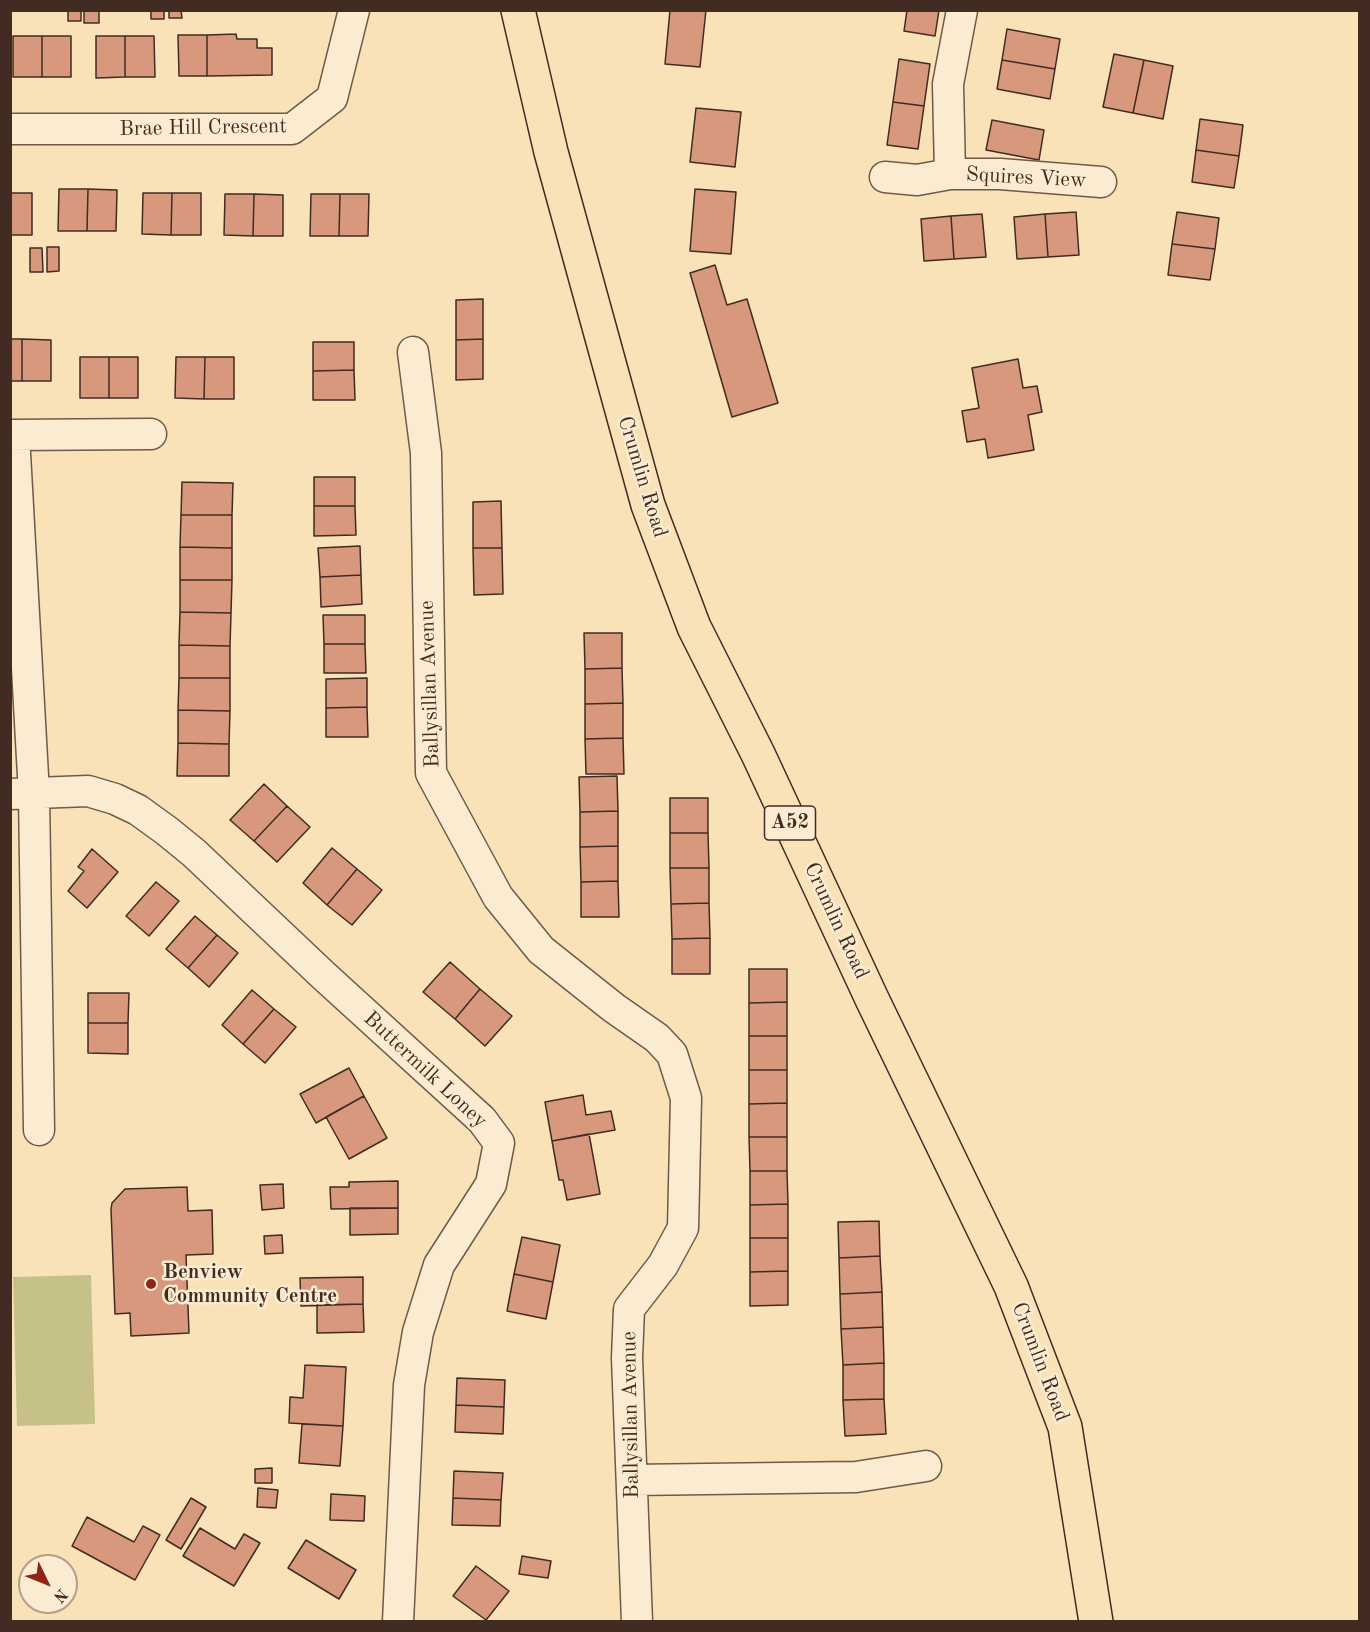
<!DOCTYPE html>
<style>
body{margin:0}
#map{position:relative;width:1370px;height:1632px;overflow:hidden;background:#f9e2b8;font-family:"Old Standard TT",serif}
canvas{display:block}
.frame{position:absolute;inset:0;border:12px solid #412b23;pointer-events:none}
.north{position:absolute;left:18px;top:1554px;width:60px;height:60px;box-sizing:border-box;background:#fbecd1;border:2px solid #b19f8b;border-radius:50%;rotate:133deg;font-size:16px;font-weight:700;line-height:24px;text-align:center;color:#412b23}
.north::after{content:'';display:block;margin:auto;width:21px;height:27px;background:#8f2418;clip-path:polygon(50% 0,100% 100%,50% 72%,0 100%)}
</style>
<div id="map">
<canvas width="1370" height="1632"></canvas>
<div class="frame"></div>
<div class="north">N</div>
</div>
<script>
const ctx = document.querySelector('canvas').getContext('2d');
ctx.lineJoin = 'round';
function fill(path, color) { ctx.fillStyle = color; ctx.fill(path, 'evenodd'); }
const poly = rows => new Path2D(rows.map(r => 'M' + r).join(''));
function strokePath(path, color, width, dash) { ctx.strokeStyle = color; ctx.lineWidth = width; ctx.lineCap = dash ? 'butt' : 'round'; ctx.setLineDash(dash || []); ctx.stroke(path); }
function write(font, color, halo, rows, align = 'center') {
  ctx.font = font + ' "Old Standard TT",serif'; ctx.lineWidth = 5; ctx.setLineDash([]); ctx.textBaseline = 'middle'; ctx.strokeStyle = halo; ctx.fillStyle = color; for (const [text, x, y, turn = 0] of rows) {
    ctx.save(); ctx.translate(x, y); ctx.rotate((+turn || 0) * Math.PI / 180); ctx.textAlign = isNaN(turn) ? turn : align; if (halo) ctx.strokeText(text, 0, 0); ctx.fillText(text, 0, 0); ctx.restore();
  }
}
fill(poly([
 [91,1275,95,1424,17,1426,13,1277]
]), '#c6c189');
const building = poly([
 [68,10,81,10,81,21,68,21,68,10],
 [84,10,99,10,99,23,84,23,84,10],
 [151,10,164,10,164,19,151,19,151,10],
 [169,10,181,10,182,18,169,18,169,10],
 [670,10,706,10,700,67,665,64,670,10],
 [907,10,939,10,935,36,904,31,907,10],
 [1007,29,1060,39,1055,69,1002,60,1007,29],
 [236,34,237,39,257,39,257,48,272,48,272,75,207,76,207,35,236,34],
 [178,35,207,35,207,76,179,76,178,35],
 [13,36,42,36,42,77,13,77,13,36],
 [42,36,71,36,71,77,42,77,42,36],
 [96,36,125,36,125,77,96,78,96,36],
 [125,36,154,36,155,77,125,77,125,36],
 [1114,54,1144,60,1133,113,1103,107,1114,54],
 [899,59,930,64,924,106,893,102,899,59],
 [1002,60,1055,69,1050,99,997,89,1002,60],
 [1144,60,1173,66,1163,119,1133,113,1144,60],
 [893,102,924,106,918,149,887,145,893,102],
 [696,108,741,112,735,167,690,162,696,108],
 [1200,119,1243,125,1239,156,1196,150,1200,119],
 [992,120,1044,130,1039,160,986,150,992,120],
 [1196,150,1239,156,1234,188,1192,182,1196,150],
 [59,189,88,189,87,231,58,231,59,189],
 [88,189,117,190,116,231,87,231,88,189],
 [695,189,736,192,731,254,690,251,695,189],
 [10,193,32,193,32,235,10,235,10,193],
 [143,193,172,193,171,235,142,234,143,193],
 [172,193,201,193,201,235,171,235,172,193],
 [225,194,254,194,253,236,224,235,225,194],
 [254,194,283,195,283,236,253,236,254,194],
 [311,194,340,194,339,236,310,236,311,194],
 [340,194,369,194,368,236,339,236,340,194],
 [1076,212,1079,255,1048,257,1045,214,1076,212],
 [1177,212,1219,218,1215,249,1172,244,1177,212],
 [982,214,986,257,954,259,951,216,982,214],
 [1045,214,1048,257,1017,259,1014,217,1045,214],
 [951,216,954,259,924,261,921,219,951,216],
 [1172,244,1215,249,1210,280,1168,275,1172,244],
 [47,247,59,247,59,271,47,272,47,247],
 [30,248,42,248,43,272,30,272,30,248],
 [715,265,727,305,747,299,778,403,732,417,690,273,715,265],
 [483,299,483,339,456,340,456,300,483,299],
 [10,339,22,339,22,381,10,381,10,339],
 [22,339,51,340,51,381,22,381,22,339],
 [483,339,483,379,456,380,456,340,483,339],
 [313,342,354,342,354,370,313,371,313,342],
 [80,357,109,357,109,398,80,398,80,357],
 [109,357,138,357,138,398,109,398,109,357],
 [176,357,205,357,204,399,175,398,176,357],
 [205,357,234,357,234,399,204,399,205,357],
 [1018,359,1023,388,1037,386,1042,412,1028,415,1034,450,988,458,985,439,967,442,962,411,979,408,972,368,1018,359],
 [354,370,355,400,313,400,313,371,354,370],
 [314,477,355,477,355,506,314,506,314,477],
 [182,482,233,483,232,515,181,515,182,482],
 [501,501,502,548,473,548,473,502,501,501],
 [314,506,355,506,356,535,314,536,314,506],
 [181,515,232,515,232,548,180,547,181,515],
 [360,546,361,575,320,577,318,548,360,546],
 [180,547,232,548,232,580,180,580,180,547],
 [473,548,502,548,503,594,474,595,473,548],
 [361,575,362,604,321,607,320,577,361,575],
 [180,580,232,580,231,613,180,612,180,580],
 [180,612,231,613,230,646,179,645,180,612],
 [323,615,365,615,365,644,324,644,323,615],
 [584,633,622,633,622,668,585,669,584,633],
 [324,644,365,644,366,673,324,673,324,644],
 [179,645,230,646,230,678,179,678,179,645],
 [622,668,623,703,585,704,585,669,622,668],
 [179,678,230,678,230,711,178,710,179,678],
 [367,678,367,707,326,708,326,679,367,678],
 [623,703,623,738,585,739,585,704,623,703],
 [367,707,368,737,326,737,326,708,367,707],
 [178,710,230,711,229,744,178,743,178,710],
 [623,738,624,774,586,774,585,739,623,738],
 [178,743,229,744,229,776,177,776,178,743],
 [617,776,618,811,580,812,579,777,617,776],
 [264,784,287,806,254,841,230,820,264,784],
 [670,798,708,798,708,833,670,833,670,798],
 [287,806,310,827,277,862,254,841,287,806],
 [618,811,618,846,580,847,580,812,618,811],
 [670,833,708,833,709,868,670,868,670,833],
 [618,846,618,881,581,882,580,847,618,846],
 [332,848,357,869,327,905,303,883,332,848],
 [92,849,118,872,87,908,68,891,84,871,78,867,92,849],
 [670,868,709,868,709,903,671,904,670,868],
 [357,869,382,890,352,925,327,905,357,869],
 [618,881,619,917,581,917,581,882,618,881],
 [156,882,179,901,149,936,126,916,156,882],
 [709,903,710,938,672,939,671,904,709,903],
 [195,916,217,935,188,968,166,949,195,916],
 [217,935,238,953,209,987,188,968,217,935],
 [710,938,710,974,672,974,672,939,710,938],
 [450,962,480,989,455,1019,423,992,450,962],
 [749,969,787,969,787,1002,749,1003,749,969],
 [480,989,512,1016,485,1046,455,1019,480,989],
 [252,990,274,1009,243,1044,222,1025,252,990],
 [88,993,129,993,128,1023,88,1023,88,993],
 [787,1002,787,1036,749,1036,749,1003,787,1002],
 [274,1009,296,1027,265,1063,243,1044,274,1009],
 [88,1023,128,1023,128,1054,88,1053,88,1023],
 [749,1036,787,1036,787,1070,749,1070,749,1036],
 [349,1068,364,1096,316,1123,300,1094,349,1068],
 [749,1070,787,1070,787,1103,749,1104,749,1070],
 [583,1095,586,1115,611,1111,615,1130,552,1141,545,1102,583,1095],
 [364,1096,387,1138,349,1159,326,1117,364,1096],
 [787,1103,787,1137,749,1137,749,1104,787,1103],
 [589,1134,600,1194,567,1200,563,1180,559,1180,552,1141,589,1134],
 [749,1137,787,1137,787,1171,750,1171,749,1137],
 [750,1171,787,1171,788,1204,750,1205,750,1171],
 [398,1181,398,1208,331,1209,330,1187,349,1187,349,1182,398,1181],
 [283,1184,284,1208,262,1210,260,1185,283,1184],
 [187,1187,188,1211,212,1210,213,1254,186,1255,189,1333,131,1336,130,1313,115,1314,111,1209,112,1203,125,1189,187,1187],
 [788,1204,788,1238,750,1238,750,1205,788,1204],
 [350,1208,398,1208,398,1234,350,1235,350,1208],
 [879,1221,880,1256,839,1258,838,1222,879,1221],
 [282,1235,283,1253,265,1254,264,1236,282,1235],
 [522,1237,560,1245,553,1282,514,1274,522,1237],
 [750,1238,788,1238,788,1271,750,1272,750,1238],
 [880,1256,882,1292,840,1294,839,1258,880,1256],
 [788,1271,788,1305,750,1306,750,1272,788,1271],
 [514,1274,553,1282,546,1319,507,1311,514,1274],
 [363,1277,363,1304,301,1306,300,1278,363,1277],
 [882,1292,883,1327,841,1329,840,1294,882,1292],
 [363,1304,364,1332,317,1333,317,1305,363,1304],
 [883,1327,884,1363,843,1365,841,1329,883,1327],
 [884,1363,884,1399,843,1400,843,1365,884,1363],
 [305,1365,346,1367,343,1426,289,1423,290,1397,303,1398,305,1365],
 [457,1378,505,1380,504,1407,456,1405,457,1378],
 [884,1399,886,1434,845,1436,843,1400,884,1399],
 [456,1405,504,1407,503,1434,455,1432,456,1405],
 [302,1424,343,1426,340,1466,299,1463,302,1424],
 [272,1468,272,1483,255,1483,255,1469,272,1468],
 [454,1471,503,1473,501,1500,453,1498,454,1471],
 [258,1488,278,1490,276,1508,257,1507,258,1488],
 [331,1494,365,1496,364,1521,330,1520,331,1494],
 [191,1498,206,1507,181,1549,166,1540,191,1498],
 [453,1498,501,1500,500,1526,452,1525,453,1498],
 [87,1517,134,1542,143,1526,160,1535,135,1580,72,1546,87,1517],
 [200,1528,235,1549,244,1534,260,1543,234,1586,183,1556,200,1528],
 [306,1540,356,1570,339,1599,288,1568,306,1540],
 [522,1556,551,1561,548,1578,519,1574,522,1556],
 [476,1566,509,1591,486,1620,453,1596,476,1566]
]);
fill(building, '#d7987d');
strokePath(building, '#412b23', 1.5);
const street = poly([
 [10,129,292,129,332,98,354,10],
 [950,174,948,84,962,10],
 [885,177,917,180,950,174,1000,174,1101,182],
 [413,352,426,453,431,773,498,897,541,950,614,1008,657,1038,672,1054,686,1098,683,1228,663,1265,629,1309,627,1358,637,1622],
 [10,435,151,434],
 [14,435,34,794,39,1130],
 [10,794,88,791,115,799,138,810,167,831,194,853,323,975,482,1120,499,1143,491,1184,439,1265,418,1332,409,1385,398,1622],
 [632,1480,856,1477,926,1466]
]);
const primary = poly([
 [518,10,551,152,648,505,694,627,758,754,872,999,1011,1286,1065,1427,1096,1622]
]);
strokePath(street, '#6f5948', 33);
strokePath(primary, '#412b23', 36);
strokePath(street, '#fbecd1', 30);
strokePath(primary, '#f9e2b8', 33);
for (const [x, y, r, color] of [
 [151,1284,6,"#8f2418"]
]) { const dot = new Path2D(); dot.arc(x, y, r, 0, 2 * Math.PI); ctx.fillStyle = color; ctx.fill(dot); strokePath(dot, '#fbecd1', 2); }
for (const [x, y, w] of [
 [790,823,51]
]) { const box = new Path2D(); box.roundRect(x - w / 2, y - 17, w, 34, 4.5); ctx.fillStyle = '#fbecd1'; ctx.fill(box); strokePath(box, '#412b23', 1.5); }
write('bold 20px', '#412b23', null, [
 ["A52",790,823]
]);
write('21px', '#412b23', '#fbecd1', [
 ["Brae Hill Crescent",203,128,-1],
 ["Squires View",1026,178,3],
 ["Crumlin Road",642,477,73],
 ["Ballysillan Avenue",430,684,-92],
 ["Crumlin Road",836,921,65],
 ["Buttermilk Loney",425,1070,43],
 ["Crumlin Road",1040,1362,69],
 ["Ballysillan Avenue",631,1415,-91]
]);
write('bold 21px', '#412b23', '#fbecd1', [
 ["Benview",163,1272],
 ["Community Centre",163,1296]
], 'left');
</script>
